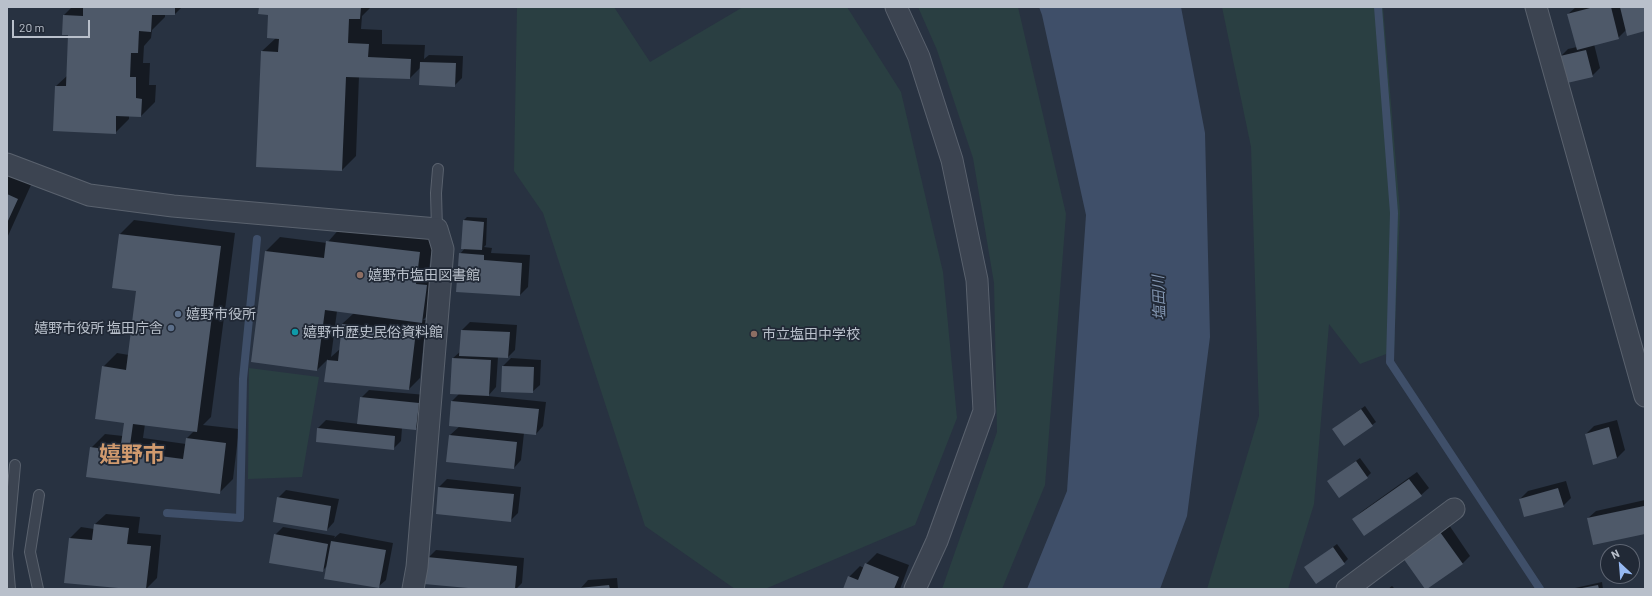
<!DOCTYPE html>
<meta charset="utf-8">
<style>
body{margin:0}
#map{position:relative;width:1652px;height:596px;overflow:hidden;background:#283241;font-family:Barlow,sans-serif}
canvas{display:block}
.frame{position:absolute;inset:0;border:8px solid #b9c0cb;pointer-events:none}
.north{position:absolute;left:1600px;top:544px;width:40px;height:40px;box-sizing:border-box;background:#212936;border:1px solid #5e6572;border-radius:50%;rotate:334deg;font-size:11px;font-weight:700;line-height:16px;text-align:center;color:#b9c0cb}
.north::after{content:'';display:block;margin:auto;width:14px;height:18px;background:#96b9f3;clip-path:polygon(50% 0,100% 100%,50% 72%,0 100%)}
.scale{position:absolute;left:12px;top:20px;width:78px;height:18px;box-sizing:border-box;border:2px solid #b9c0cb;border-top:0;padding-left:5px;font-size:12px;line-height:14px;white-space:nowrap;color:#b9c0cb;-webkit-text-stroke:3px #212936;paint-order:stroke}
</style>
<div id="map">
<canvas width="1652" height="596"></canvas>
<div class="frame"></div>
<div class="north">N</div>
<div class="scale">20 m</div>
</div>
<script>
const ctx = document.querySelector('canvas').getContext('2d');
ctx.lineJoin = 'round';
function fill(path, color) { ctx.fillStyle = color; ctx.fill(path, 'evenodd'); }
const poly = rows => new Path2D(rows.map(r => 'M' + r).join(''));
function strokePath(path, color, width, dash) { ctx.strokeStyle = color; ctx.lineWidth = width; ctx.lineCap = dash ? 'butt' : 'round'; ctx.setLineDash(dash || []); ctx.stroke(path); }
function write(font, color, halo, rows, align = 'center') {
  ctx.font = font + ' Barlow,"Noto Sans JP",sans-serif'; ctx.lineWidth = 3.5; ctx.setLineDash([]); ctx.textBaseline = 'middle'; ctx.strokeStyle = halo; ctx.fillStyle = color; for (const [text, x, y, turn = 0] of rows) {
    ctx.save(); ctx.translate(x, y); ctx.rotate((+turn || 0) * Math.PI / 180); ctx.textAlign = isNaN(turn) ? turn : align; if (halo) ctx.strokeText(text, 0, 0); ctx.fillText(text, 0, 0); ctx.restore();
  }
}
fill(poly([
 [517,7,614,7,650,62,743,7,847,7,901,92,943,272,957,418,915,525,765,589,735,589,645,526,543,213,514,171],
 [918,7,1018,7,1066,214,1045,485,1002,589,942,589,997,432,994,283,973,158,937,50],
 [1222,7,1383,7,1400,212,1394,351,1360,364,1329,324,1314,504,1288,589,1207,589,1259,416,1251,147],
 [249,368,319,377,302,477,248,479]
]), '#2a3f42');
fill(poly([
 [1039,7,1181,7,1205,133,1210,337,1187,516,1160,589,1027,589,1067,491,1086,215,1042,15]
]), '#3f4f69');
fill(poly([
 [72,7,182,7,175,14,165,14,165,17,152,30,151,38,144,46,143,63,150,63,149,85,156,85,155,102,141,116,129,116,129,119,115,133,56,86,68,75,69,34,64,15],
 [260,7,371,7,362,16,361,29,382,30,382,44,425,45,424,59,429,55,463,56,462,78,454,86,421,67,410,78,359,76,356,156,342,170,262,51,276,38,269,14],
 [1576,7,1645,7,1645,30,1628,35,1627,29,1618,38,1594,44,1600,68,1592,76,1561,56,1568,49,1577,47,1568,14],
 [7,174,31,185,7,238],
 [467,217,487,218,486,245,484,247,492,248,491,253,530,255,528,287,520,295,460,254,465,248,463,221],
 [134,220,235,233,211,417,203,425,239,429,233,479,219,493,91,448,105,434,123,436,125,422,103,367,117,353,129,355,137,290,120,234],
 [145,424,194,431,187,438,186,444,143,438],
 [341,227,433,239,429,270,440,272,435,308,423,320,426,320,420,378,409,389,325,381,328,359,317,370,252,361,266,251,280,237,327,243],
 [337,311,354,313,342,324,340,349,331,357],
 [470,322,517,325,515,350,508,357,498,357,496,387,488,396,546,402,543,426,536,434,524,433,521,460,514,468,450,435,460,426,450,425,452,401,460,393,453,358,461,351,462,330],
 [511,358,541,360,540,385,532,392,503,366],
 [369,390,426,395,423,422,415,429,402,428,401,441,393,449,318,428,326,420,359,424,361,398],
 [1365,406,1376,422,1372,425,1337,426],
 [1617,420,1625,450,1617,458,1586,434,1594,426],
 [1360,458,1371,473,1367,477,1328,481],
 [1417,472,1429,488,1421,495,1354,519,1361,512],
 [447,479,521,487,518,513,510,521,439,487],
 [1566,481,1571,498,1563,506,1520,499,1528,491],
 [286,490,339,499,334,522,327,530,278,498],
 [1645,500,1645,533,1593,544,1588,518,1596,511],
 [106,514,140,517,138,533,161,535,157,578,146,589,140,589,70,538,81,527,94,529,94,525],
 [1449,525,1470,556,1462,564,1405,559],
 [283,527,335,536,334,538,340,533,393,543,386,580,378,587,327,566,322,571,275,535],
 [1337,544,1348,559,1344,563,1306,567],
 [436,550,524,558,522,583,516,589,490,589,428,558],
 [877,553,909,565,900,589,844,589,849,577,860,566,864,568,866,564],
 [617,578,618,589,580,589,588,580],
 [1602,582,1603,589,1573,589,1575,588],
 [1392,586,1395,589,1388,589]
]), '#0007');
strokePath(poly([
 [1378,7,1394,213,1390,362,1540,589],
 [167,513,240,518,243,379,257,239]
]), '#3f4f69', 8);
fill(poly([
 [83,7,175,7,175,15,152,15,151,32,139,31,138,53,131,53,130,77,136,77,136,98,142,99,141,117,116,116,116,134,53,131,55,86,66,86,68,35,62,35,63,15,83,16],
 [259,7,361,7,360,19,349,19,348,43,369,44,368,57,411,59,410,79,346,77,342,171,256,167,261,51,278,52,279,39,267,38,268,15,258,14],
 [1594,7,1611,7,1619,39,1577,50,1567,14],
 [1620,7,1644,7,1645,31,1627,36],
 [1586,50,1593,77,1567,83,1560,56],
 [420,62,456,63,455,87,419,85],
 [7,194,18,199,7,223],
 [463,220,484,222,482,250,461,249],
 [119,234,221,246,197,432,133,424,129,452,183,459,186,438,226,443,220,494,86,477,90,447,120,451,124,423,95,419,102,366,126,370,136,291,112,288],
 [326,241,420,252,416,284,427,285,422,323,325,310,317,371,251,362,265,251,324,258],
 [459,253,484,255,484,260,522,263,520,296,456,292],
 [342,324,416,331,409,390,324,382,327,360,338,361],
 [461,330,510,332,508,358,459,356],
 [452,358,491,360,489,396,450,394],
 [502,366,534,367,533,393,501,392],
 [360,397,419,403,416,430,357,424],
 [451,401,539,409,536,435,449,426],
 [1361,409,1373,426,1344,446,1332,429],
 [1609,427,1617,458,1593,465,1585,434],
 [317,428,395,436,394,450,316,442],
 [449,435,517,442,514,469,446,462],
 [1356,461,1368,478,1339,498,1327,481],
 [1409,479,1422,496,1364,536,1352,519],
 [438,487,514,494,511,522,436,514],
 [1558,488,1564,507,1524,517,1519,499],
 [277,497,331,506,327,531,273,522],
 [1644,506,1645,534,1593,545,1587,518],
 [94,524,129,528,127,544,151,546,146,589,129,589,64,583,69,538,92,540],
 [1440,532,1463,564,1427,589,1425,589,1403,558],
 [274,534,328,544,323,572,269,563],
 [331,541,386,550,379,588,324,579],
 [1333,547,1345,564,1316,584,1304,567],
 [427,557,517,566,515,589,479,589,424,584],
 [865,563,899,577,894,589,843,589,848,576,858,580],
 [609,585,610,589,579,589,579,588],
 [1598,585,1599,589,1582,589,1582,588]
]), '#4e5969');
const lane = poly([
 [437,229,436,193,438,169],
 [10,589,7,554,15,465],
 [38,589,30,552,39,495]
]);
const street = poly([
 [896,7,919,57,952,160,977,280,984,411,937,541,915,589],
 [1536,7,1645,396],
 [7,164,89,195,173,206,437,229,443,249,417,567,413,589],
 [1347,589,1454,509]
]);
strokePath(lane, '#5a626e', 12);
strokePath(street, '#5a626e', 23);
strokePath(lane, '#3c4451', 10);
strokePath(street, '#3c4451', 21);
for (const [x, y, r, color] of [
 [360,275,4,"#8d6e63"],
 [178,314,4,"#5c6f8a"],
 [171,328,4,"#5c6f8a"],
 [295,332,4,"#0f9aa8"],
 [754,334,4,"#8d6e63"]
]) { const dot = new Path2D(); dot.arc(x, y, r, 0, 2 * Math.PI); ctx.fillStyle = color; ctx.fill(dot); strokePath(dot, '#212936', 1.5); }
write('14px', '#b9c0cb', '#212936', [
 ["嬉野市塩田図書館",368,275],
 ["嬉野市役所",186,314],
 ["嬉野市役所 塩田庁舎",163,328,"right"],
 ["嬉野市歴史民俗資料館",303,332],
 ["市立塩田中学校",762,334]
], 'left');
write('italic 15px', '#8295b0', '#212936', [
 ["塩田川",1159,298,-92]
]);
write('bold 22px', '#d09a6e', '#212936', [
 ["嬉野市",132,455]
]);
</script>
